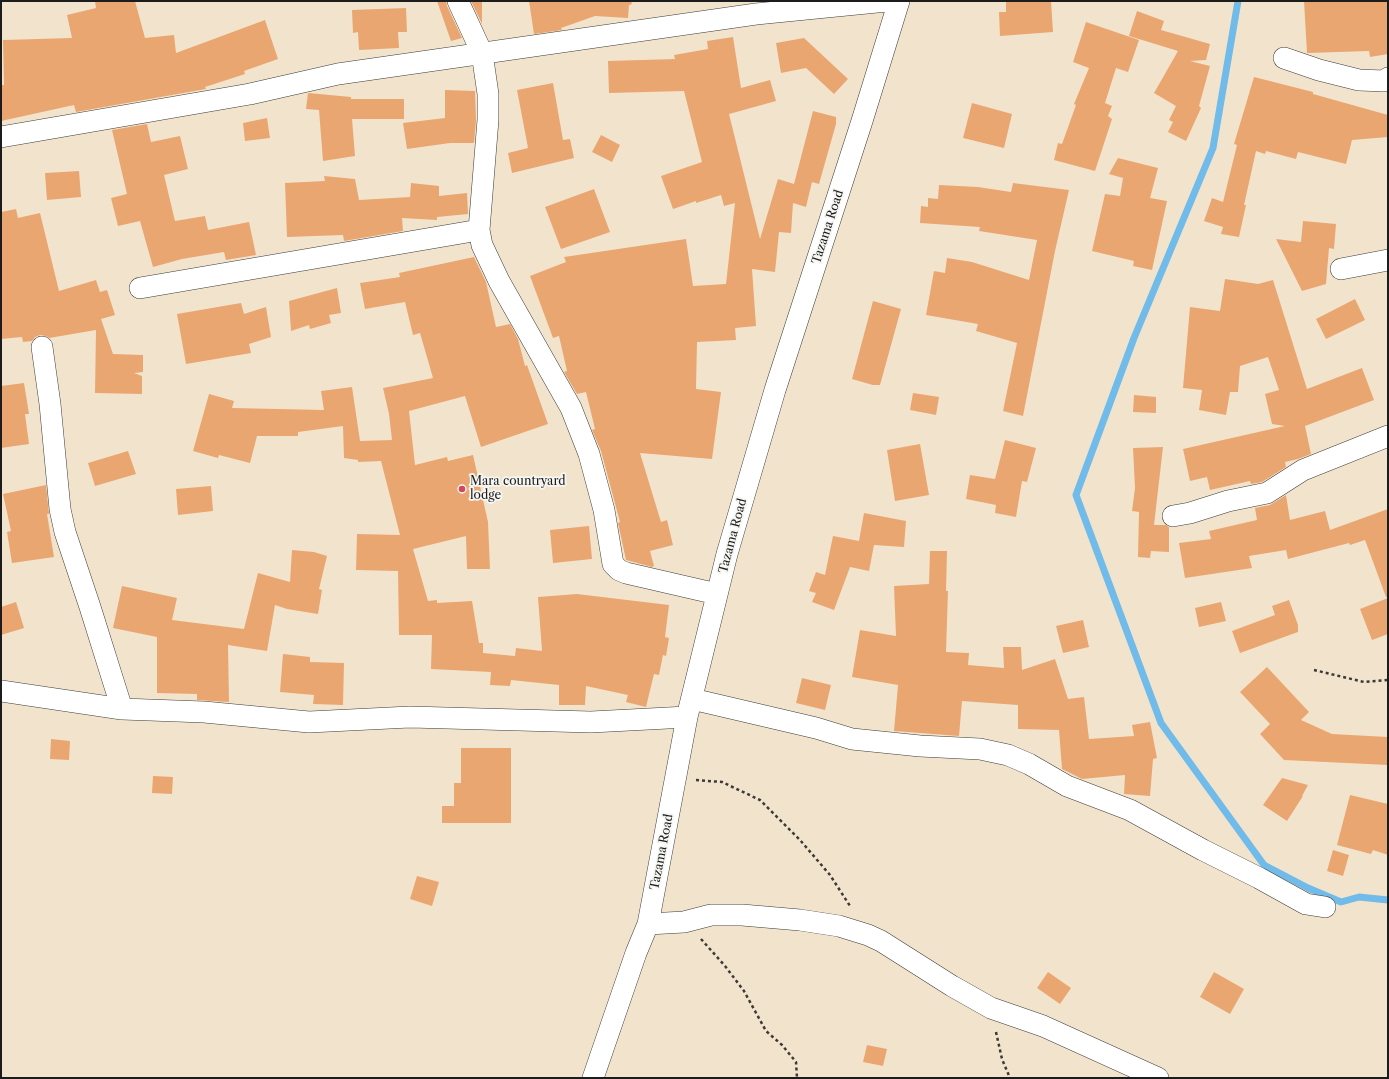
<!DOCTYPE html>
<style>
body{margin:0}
#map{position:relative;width:1389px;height:1079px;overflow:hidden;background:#f2e4cc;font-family:"Libre Caslon Text",serif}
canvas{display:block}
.frame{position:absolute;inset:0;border:2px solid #1c1c1c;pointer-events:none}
</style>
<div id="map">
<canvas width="1389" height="1079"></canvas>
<div class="frame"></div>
</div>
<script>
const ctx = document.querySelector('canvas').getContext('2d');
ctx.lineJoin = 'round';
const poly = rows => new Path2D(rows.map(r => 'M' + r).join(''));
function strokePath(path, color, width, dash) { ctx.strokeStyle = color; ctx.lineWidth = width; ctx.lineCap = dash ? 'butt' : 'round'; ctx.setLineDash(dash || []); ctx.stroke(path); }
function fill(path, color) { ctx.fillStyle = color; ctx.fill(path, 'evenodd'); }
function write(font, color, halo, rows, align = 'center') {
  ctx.font = font + ' "Libre Caslon Text",serif'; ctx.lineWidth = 3.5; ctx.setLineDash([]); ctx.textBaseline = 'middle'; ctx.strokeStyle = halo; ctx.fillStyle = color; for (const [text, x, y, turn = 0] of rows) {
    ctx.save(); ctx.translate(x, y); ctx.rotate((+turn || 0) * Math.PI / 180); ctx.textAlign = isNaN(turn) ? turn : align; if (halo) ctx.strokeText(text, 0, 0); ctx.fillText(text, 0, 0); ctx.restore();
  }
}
strokePath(poly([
 [1238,1,1213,148,1134,338,1076,495,1161,723,1264,865,1308,888,1341,902,1359,897,1388,900]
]), '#70bbe9', 7);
fill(poly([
 [95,1,135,1,145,38,174,35,176,53,265,20,278,59,244,71,245,74,205,87,206,89,76,112,74,105,1,121,1,85,4,85,3,40,72,38,67,15,96,8],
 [437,1,446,1,447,6,462,38,451,41],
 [471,1,482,1,482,24],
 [529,1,631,1,632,4,629,5,628,18,595,16,561,28,562,30,534,34],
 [1006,1,1051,1,1053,32,1000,36,999,12,1006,12],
 [1304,1,1388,1,1388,54,1370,57,1369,51,1307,53],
 [406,8,407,32,398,32,399,48,359,50,358,32,353,33,352,10],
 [1137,11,1164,21,1161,30,1210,44,1206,60,1190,61,1210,66,1199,106,1201,108,1186,141,1168,132,1173,122,1169,120,1176,106,1154,93,1178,51,1129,36],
 [1086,22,1139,40,1128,72,1116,68,1105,103,1112,106,1108,116,1112,119,1095,171,1054,160,1058,143,1062,144,1076,105,1074,104,1089,68,1073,62],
 [733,37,741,88,770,80,776,101,729,114,760,239,778,179,794,184,813,111,836,117,836,124,819,184,812,182,806,207,793,203,791,233,779,232,775,272,752,269,756,326,735,328,736,340,697,342,696,389,721,392,712,459,640,453,661,522,667,520,673,545,650,551,654,566,652,567,626,560,618,523,620,522,601,451,592,430,595,429,586,392,577,394,564,372,567,371,559,336,553,338,530,276,566,262,564,257,686,239,693,286,726,284,735,203,724,206,721,195,696,203,696,201,673,209,661,176,702,162,684,91,609,93,608,61,675,59,674,55,708,49,707,41],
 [804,38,848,79,834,94,806,68,781,73,776,43],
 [1254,77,1313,92,1313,94,1388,115,1388,137,1352,140,1346,164,1298,152,1296,159,1266,151,1265,154,1256,151,1244,205,1246,205,1239,237,1221,234,1223,227,1204,221,1212,198,1223,202,1237,145,1234,144],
 [553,83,563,140,570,139,574,158,512,173,508,153,528,148,517,90],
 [445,90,475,91,476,120,474,143,450,143,407,149,403,123,445,118],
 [308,93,351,97,351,99,404,99,404,119,352,119,355,156,323,161,319,110,306,109],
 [972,103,1012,114,1004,148,963,138],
 [267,118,270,138,245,141,243,123],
 [147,124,151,142,180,136,188,169,164,175,175,221,205,216,208,230,249,222,256,255,226,260,224,252,182,259,153,267,140,221,118,226,111,198,127,194,112,130],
 [601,135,620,145,612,162,592,152],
 [1118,158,1158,168,1150,198,1167,201,1152,270,1133,266,1134,261,1092,251,1105,194,1120,196,1123,178,1109,174],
 [79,171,81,197,47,200,45,173],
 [324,176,355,179,359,200,410,197,411,183,439,186,439,196,467,193,468,214,437,217,437,220,402,218,403,231,344,241,343,235,287,237,285,183,325,181],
 [1013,183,1069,190,1055,251,1023,416,1003,411,1017,343,976,331,978,324,926,315,934,271,945,273,947,258,972,262,1029,280,1037,240,979,231,980,227,920,223,921,206,928,207,928,198,938,199,939,185,978,187,1011,192],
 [594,189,610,232,561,249,545,207],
 [16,209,18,218,40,213,59,291,96,280,100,292,107,290,115,315,101,319,113,354,143,355,143,372,134,373,142,376,142,394,95,393,96,330,49,338,46,336,40,335,35,337,32,341,23,342,22,337,1,339,1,212],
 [1303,221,1336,224,1334,249,1329,248,1326,284,1302,291,1276,239,1301,242],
 [474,257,486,282,496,327,510,324,518,339,525,366,527,365,548,424,481,447,465,396,409,411,415,465,447,457,448,461,473,455,488,522,490,569,467,569,466,536,413,549,428,601,437,600,437,603,472,601,479,643,483,643,483,653,515,656,516,648,542,651,538,597,577,594,669,605,665,637,669,638,666,656,663,655,659,675,654,674,646,707,626,702,628,695,586,686,585,705,559,705,559,685,511,680,510,686,490,685,491,672,431,669,432,635,399,635,398,571,356,570,357,534,400,535,381,461,358,462,358,460,344,458,343,426,298,432,298,436,257,436,250,463,219,455,218,458,193,451,209,394,234,401,232,408,324,410,321,391,352,387,360,441,392,440,389,414,383,388,433,378,420,333,413,335,405,302,365,309,360,283,400,277,399,273],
 [1225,279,1258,284,1273,280,1307,389,1362,368,1374,400,1305,426,1311,454,1298,459,1285,462,1286,467,1262,482,1251,484,1250,481,1210,490,1207,477,1190,481,1183,449,1285,426,1272,424,1265,394,1279,390,1268,357,1240,366,1238,392,1230,392,1226,415,1199,410,1202,390,1183,388,1190,307,1220,311],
 [337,288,341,313,329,315,331,323,310,329,309,325,291,331,289,301],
 [1355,299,1365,320,1326,339,1316,319],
 [873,301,901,309,880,385,873,385,852,379],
 [241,303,244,314,266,307,271,337,249,344,251,353,186,364,177,314],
 [24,383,29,414,25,414,29,444,1,448,1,386],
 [913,393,939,397,936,415,910,410],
 [1134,395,1156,397,1156,413,1133,412],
 [1005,440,1036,448,1027,482,1022,481,1016,517,995,513,996,505,966,499,970,475,995,479],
 [920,444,929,495,895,501,887,450],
 [1163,447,1154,525,1166,525,1169,527,1169,552,1151,551,1150,558,1138,557,1139,512,1132,511,1135,488,1133,448],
 [128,451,136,474,95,486,88,463],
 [46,485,49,514,47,514,54,557,12,563,7,532,11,531,3,494],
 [211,486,213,511,178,515,176,489],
 [1286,495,1290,520,1325,511,1330,530,1388,509,1388,597,1386,597,1365,540,1350,545,1349,543,1288,559,1286,550,1249,556,1252,568,1185,578,1179,543,1211,539,1209,531,1257,520,1255,508,1270,505],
 [864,513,906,521,904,547,874,545,869,571,850,567,834,610,812,602,816,593,809,591,816,572,825,575,833,536,859,541],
 [589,526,592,559,553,563,550,530],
 [292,550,314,552,327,556,319,589,322,590,318,614,287,609,275,605,267,651,228,645,229,702,197,700,197,694,157,693,157,637,113,628,122,586,177,598,172,620,244,629,258,573,290,582],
 [930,551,947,551,946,591,948,591,946,652,969,653,968,665,1004,668,1003,647,1021,647,1022,670,1055,659,1068,699,1084,697,1089,739,1134,736,1132,725,1150,722,1157,758,1153,759,1150,796,1124,794,1125,775,1082,779,1062,769,1059,730,1018,729,1018,705,962,701,959,736,894,731,898,685,852,677,860,630,896,636,894,586,929,584],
 [1388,598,1388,634,1372,640,1360,609],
 [1289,600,1298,625,1298,632,1240,653,1232,631,1275,615,1272,606],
 [16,602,24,628,1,635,1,607],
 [1221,602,1226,621,1199,627,1195,608],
 [1083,620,1089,647,1063,653,1056,626],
 [283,654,310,657,310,662,344,663,343,705,313,704,314,695,280,692],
 [1267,667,1309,712,1301,720,1332,734,1388,737,1388,765,1284,760,1260,734,1270,724,1240,692],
 [802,678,831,685,825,710,796,703],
 [51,739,70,741,69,760,50,759],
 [461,748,511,748,511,823,442,823,442,806,454,806,454,783,461,783],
 [153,776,173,777,172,794,152,793],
 [1282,778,1308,785,1302,796,1303,796,1287,821,1263,805],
 [1350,795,1388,804,1388,855,1373,850,1371,854,1337,845],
 [1333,850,1349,855,1343,876,1327,871],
 [417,876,439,882,432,906,410,899],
 [1048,972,1071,988,1060,1004,1037,988],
 [1214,972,1244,989,1230,1014,1200,997],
 [867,1045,887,1049,883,1066,863,1062]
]), '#eaa671');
const street = poly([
 [458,1,482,53,488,94,488,120,479,230,482,245,499,281,571,408,589,454,604,510,613,564,619,570,626,573,717,594],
 [1284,58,1319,70,1359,80,1384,81,1388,78],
 [1,137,250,94,338,74,756,14,887,1],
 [1341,269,1388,260],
 [140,288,479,230],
 [42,347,50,404,60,509,65,532,90,607,122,709],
 [1173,516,1190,513,1228,501,1267,493,1303,470,1388,436],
 [1,691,122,709,204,712,309,722,410,717,591,722,687,717],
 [692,699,816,728,852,739,920,746,980,749,1008,755,1029,764,1067,786,1130,810,1203,850,1259,878,1306,904,1325,907],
 [648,924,684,922,711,915,742,915,800,920,839,926,868,935,881,941,952,986,991,1008,1043,1026,1158,1078],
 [593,1078,636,953,648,924,687,717,727,554,775,390,862,121,899,1]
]);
strokePath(street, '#3c3a36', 22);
strokePath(poly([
 [1314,670,1364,682,1388,680],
 [696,780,722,782,760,800,800,840,830,875,850,906],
 [701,939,725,966,744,991,766,1031,782,1045,796,1062,797,1078],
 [996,1032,1002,1059,1010,1078]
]), '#3c3a36', 2.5, [3, 3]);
strokePath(street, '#fff', 21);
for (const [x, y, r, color] of [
 [462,489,4,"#d1495b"]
]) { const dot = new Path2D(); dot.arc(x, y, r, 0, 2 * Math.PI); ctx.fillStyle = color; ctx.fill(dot); strokePath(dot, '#f6f6f2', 1.5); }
write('12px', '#1c1c1c', '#f6f6f2', [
 ["Tazama Road",828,227,-72],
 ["Tazama Road",733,536,-75],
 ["Tazama Road",662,852,-79]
]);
write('12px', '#1c1c1c', '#f6f6f2', [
 ["Mara countryard",470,482],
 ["lodge",470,496]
], 'left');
</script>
